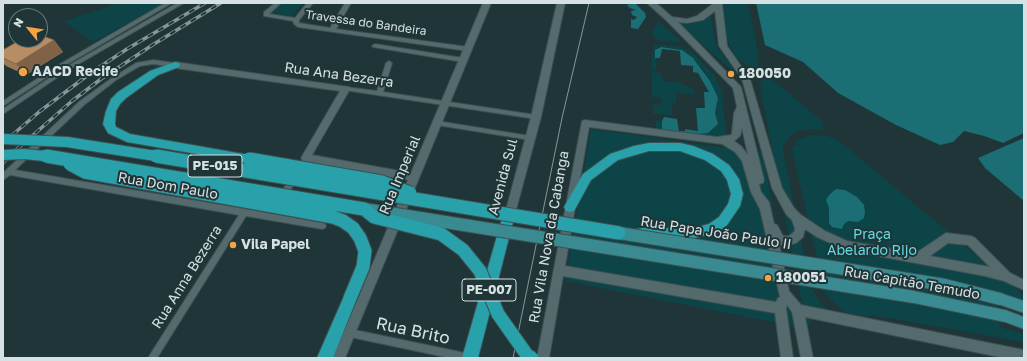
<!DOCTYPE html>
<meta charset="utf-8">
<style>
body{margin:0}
#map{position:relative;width:1027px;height:361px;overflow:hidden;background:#203537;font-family:"Golos Text",sans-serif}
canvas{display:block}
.frame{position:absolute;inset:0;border:4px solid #d5e1e2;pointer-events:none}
.north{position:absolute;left:8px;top:8px;width:40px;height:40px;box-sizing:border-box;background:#203537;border:1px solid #687a7b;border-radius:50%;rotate:300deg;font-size:11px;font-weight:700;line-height:16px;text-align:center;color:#d5e1e2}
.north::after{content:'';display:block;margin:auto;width:14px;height:18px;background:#f4a444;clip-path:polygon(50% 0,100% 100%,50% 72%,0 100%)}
</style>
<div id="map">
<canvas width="1027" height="361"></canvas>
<div class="frame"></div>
<div class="north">N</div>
</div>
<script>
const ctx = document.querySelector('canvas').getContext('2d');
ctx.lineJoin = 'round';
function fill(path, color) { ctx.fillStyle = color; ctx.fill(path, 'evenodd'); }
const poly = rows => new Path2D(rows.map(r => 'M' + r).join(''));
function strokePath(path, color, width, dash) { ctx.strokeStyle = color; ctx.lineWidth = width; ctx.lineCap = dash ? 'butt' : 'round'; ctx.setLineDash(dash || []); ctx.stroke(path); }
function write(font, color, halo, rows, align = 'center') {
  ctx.font = font + ' "Golos Text",sans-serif'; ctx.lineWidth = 4; ctx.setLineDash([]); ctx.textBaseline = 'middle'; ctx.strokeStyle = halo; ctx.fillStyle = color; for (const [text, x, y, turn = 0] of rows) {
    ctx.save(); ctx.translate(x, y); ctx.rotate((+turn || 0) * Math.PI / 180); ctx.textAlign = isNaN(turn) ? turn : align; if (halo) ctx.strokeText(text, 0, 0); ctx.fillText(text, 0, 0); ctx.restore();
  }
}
fill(poly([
 [120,3,165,3,93,42,64,21],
 [282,3,303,3,292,16,270,12],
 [724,3,748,3,757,48,758,72,736,58,725,36],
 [710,14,717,48,736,71,734,72,678,23,690,24,703,19],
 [658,22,659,22,682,42,661,41,653,37,652,31],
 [655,44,678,46,688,50,696,56,715,76,722,91,727,142,656,132,656,120,662,121,662,131,699,135,708,133,716,125,717,119,715,113,718,100,710,81,704,71,693,59,680,49,661,47,657,48,655,57,657,58,656,71,652,70,652,54],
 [652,72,661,73,663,82,676,82,682,83,682,85,690,87,694,90,695,95,676,92,676,103,672,103,672,115,653,114,653,104,662,105,662,97,652,97],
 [763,74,778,84,823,122,823,127,826,130,811,129,798,131,790,136,783,146,783,151,805,259,813,291,821,303,830,312,812,318,807,329,760,86],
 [591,129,763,153,793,326,565,281],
 [813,135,827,136,838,140,1024,295,1024,304,996,297,1000,327,1024,334,1024,342,872,315,870,317,846,313,836,305,825,293,792,150,794,145,804,145,794,144,799,139]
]), '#0c4448');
fill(poly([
 [630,3,635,3,645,13,646,17,638,29,631,28,631,19,634,20,637,17,632,15,631,11,636,10,630,8,627,5],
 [756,3,1024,3,1024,133,1003,143,984,136,964,131,953,142,940,145,896,125,838,93,803,62,765,45],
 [661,47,682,50,693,58,710,81,718,98,715,113,718,124,708,133,690,135,662,132,662,121,664,117,677,119,679,131,685,131,685,129,698,131,696,108,705,108,704,92,709,92,698,73,693,72,693,66,681,65,680,51,662,49,660,58,655,58,655,50],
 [1024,138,1024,201,985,168,978,158],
 [836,189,845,190,857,197,864,205,865,212,864,218,858,222,848,221,844,224,842,229,832,227,829,223,829,208,826,200,829,195]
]), '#1a6e74');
const street = poly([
 [165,3,172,3,64,66,3,106,3,101,60,64,165,3],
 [177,3,184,3,70,69,3,114,3,109,66,67,177,3],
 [275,3,281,3,269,14,295,18,307,3,313,3,299,20,299,23,330,28,345,3,351,3,336,29,468,47,471,49,468,51,298,27,294,24,293,21,264,16,264,12,275,3],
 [375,44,463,58,466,60,463,62,373,47,372,46,375,44],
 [153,60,175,63,178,65,175,67,153,64,140,66,116,80,84,105,15,170,245,209,322,223,325,224,326,226,325,228,322,229,246,216,157,358,148,358,239,215,10,175,3,180,3,173,80,101,112,78,136,63,153,60],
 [389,61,392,63,383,92,536,115,539,117,536,119,344,90,343,89,344,88,346,87,377,91,386,63,389,61],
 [435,121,437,121,530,136,533,138,530,140,437,125,434,123,435,121],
 [295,174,297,175,298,177,297,179,285,199,279,199,278,197,279,195,293,175,295,174],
 [350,329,470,354,473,355,474,358,450,358,350,337,347,336,346,333,347,330,350,329]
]);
const secondary = poly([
 [483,3,491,3,345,358,333,358,408,180,303,161,301,158,340,91,175,68,171,65,175,62,349,87,350,89,312,155,411,173,483,3],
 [557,3,565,3,541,117,513,221,512,224,508,225,504,224,503,221,531,117,557,3],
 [647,3,656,3,672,17,687,19,697,16,714,3,722,3,727,46,750,79,782,188,794,208,801,215,825,231,847,241,916,253,946,233,971,236,975,238,1010,273,1024,280,1024,290,1004,281,985,276,846,250,817,237,805,229,803,237,796,243,784,246,779,244,789,291,801,305,1024,350,1024,358,1004,358,805,317,813,358,801,358,792,312,787,305,786,308,793,358,781,358,775,313,563,276,549,358,537,358,582,121,585,120,717,137,731,135,732,133,734,113,737,107,733,88,667,21,647,3],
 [715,11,719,46,742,79,772,188,786,214,792,220,795,229,794,232,789,236,783,236,777,225,774,224,769,202,761,192,759,184,763,183,764,180,741,87,678,22,687,23,703,20,715,11],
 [589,127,722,144,735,152,742,161,751,192,760,209,780,297,778,298,776,302,565,266,589,127],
 [742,128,748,155,741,146,734,141,740,136,742,128],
 [948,243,968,245,990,267,930,256,948,243]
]);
const primary = poly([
 [1000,293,1024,301,1024,313,995,303,994,299,995,295,1000,293],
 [1005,310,1024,317,1024,329,1000,320,998,316,1000,312,1005,310]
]);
const highway = poly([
 [175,62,179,63,180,65,179,67,158,75,126,98,120,104,116,111,115,124,116,127,130,134,249,155,253,156,255,159,253,162,249,163,127,142,108,133,103,124,106,111,111,99,118,92,150,71,175,62],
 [649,143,680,143,693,146,713,154,729,165,739,179,743,194,740,206,727,225,718,232,694,238,642,238,637,237,636,233,637,229,642,228,694,228,709,224,719,217,728,204,731,194,727,180,721,171,705,160,680,151,649,151,618,160,591,180,574,211,570,212,566,211,564,207,583,174,610,154,634,146,649,143],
 [507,217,511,218,513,222,478,358,462,358,501,222,503,218,507,217],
 [350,292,355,294,357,298,333,358,317,358,345,294,350,292]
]);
strokePath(street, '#3d5051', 2);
strokePath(secondary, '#3d5051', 2);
strokePath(primary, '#3d5051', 2);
strokePath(highway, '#3d5051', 2);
fill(street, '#546a6c');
fill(secondary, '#546a6c');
fill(primary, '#3a8b91');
fill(highway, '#29a1aa');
strokePath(poly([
 [513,358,562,118,589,3]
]), '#869697', 1);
const railFar1 = poly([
 [3,143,39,112,92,72,127,49,205,3],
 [8,157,72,101,101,79,154,44,221,3]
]);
const rail = poly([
 [3,162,9,156]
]);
strokePath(railFar1, '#869697', 3.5);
strokePath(rail, '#869697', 4.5);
strokePath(railFar1, '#203537', 2, [6]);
strokePath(rail, '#203537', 3, [8]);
const primaryBridge = poly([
 [364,209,914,297,1005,316],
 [619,233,945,285,1000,299]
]);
const highwayBridgeFar1 = poly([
 [3,139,67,142,162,157],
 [3,155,24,154,55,157]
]);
const highwayBridge = poly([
 [46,156,364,209,374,217,441,234,463,250,480,271,498,314,527,355,532,358],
 [156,156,619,233],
 [249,159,382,182,410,193],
 [70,164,85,172,333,217,343,221,353,228,360,238,365,251,363,267,350,298]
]);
strokePath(primaryBridge, '#3d5051', 14, []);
strokePath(highwayBridgeFar1, '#3d5051', 12, []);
strokePath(highwayBridge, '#3d5051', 15, []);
strokePath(primaryBridge, '#3a8b91', 12);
strokePath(highwayBridgeFar1, '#29a1aa', 10);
strokePath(highwayBridge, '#29a1aa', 13);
fill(poly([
 [54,40,63,52,26,75,6,66,3,63,3,50]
]), '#9d7a56');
fill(poly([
 [54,40,63,52,26,75,16,64]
]), '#806346');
const building = poly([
 [40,35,54,40,16,64,3,58,3,50,20,40,40,40,40,35]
]);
fill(building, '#b78e64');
strokePath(building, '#806346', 1);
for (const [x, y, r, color] of [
 [23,72,5,"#f4a444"],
 [731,74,4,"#f4a444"],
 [233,245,4,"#f4a444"],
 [768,278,4,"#f4a444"]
]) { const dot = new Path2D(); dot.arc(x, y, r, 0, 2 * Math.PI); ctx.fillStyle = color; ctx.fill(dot); strokePath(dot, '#203537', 1.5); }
write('12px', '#d5e1e2', '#203537', [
 ["Travessa do Bandeira",366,23,8]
]);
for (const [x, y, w] of [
 [215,166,54],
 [489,290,54]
]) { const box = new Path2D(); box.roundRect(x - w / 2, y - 11, w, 22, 3); ctx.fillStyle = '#203537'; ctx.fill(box); strokePath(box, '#d5e1e2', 1); }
write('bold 13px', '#d5e1e2', null, [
 ["PE-015",215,166],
 ["PE-007",489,290]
]);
write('bold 14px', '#d5e1e2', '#203537', [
 ["AACD Recife",32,72],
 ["180050",739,74],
 ["Vila Papel",241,245],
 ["180051",776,278]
], 'left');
write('14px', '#d5e1e2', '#203537', [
 ["Rua Ana Bezerra",339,75,8],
 ["Rua Imperial",400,175,-67],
 ["Avenida Sul",503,177,-75],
 ["Rua Dom Paulo",168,186,10],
 ["Rua Papa João Paulo II",716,233,9],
 ["Rua Vila Nova da Cabanga",549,237,-80],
 ["Rua Anna Bezerra",187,277,-58],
 ["Rua Capitão Temudo",912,283,10]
]);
write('14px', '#64dae3', '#203537', [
 ["Praça",872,235],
 ["Abelardo Rijo",872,251]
]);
write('17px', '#d5e1e2', '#203537', [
 ["Rua Brito",413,331,12]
]);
</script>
